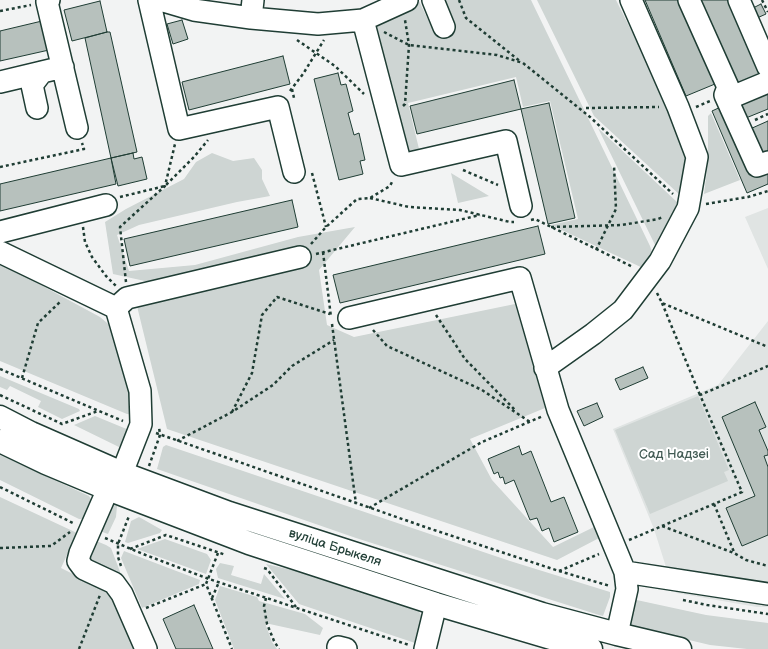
<!DOCTYPE html>
<meta charset="utf-8">
<style>
body{margin:0}
canvas{display:block;background:#f2f3f3}
</style>
<canvas width="768" height="649"></canvas>
<script>
const ctx = document.querySelector('canvas').getContext('2d');
ctx.lineJoin = 'round';
function fill(path, color) { ctx.fillStyle = color; ctx.fill(path, 'evenodd'); }
const poly = rows => new Path2D(rows.map(r => 'M' + r).join(''));
function strokePath(path, color, width, dash) { ctx.strokeStyle = color; ctx.lineWidth = width; ctx.lineCap = dash ? 'butt' : 'round'; ctx.setLineDash(dash || []); ctx.stroke(path); }
function write(font, color, halo, rows, align = 'center') {
  ctx.font = font + ' "Balsamiq Sans",sans-serif'; ctx.lineWidth = 4; ctx.setLineDash([]); ctx.textBaseline = 'middle'; ctx.strokeStyle = halo; ctx.fillStyle = color; for (const [text, x, y, turn = 0] of rows) {
    ctx.save(); ctx.translate(x, y); ctx.rotate((+turn || 0) * Math.PI / 180); ctx.textAlign = isNaN(turn) ? turn : align; if (halo) ctx.strokeText(text, 0, 0); ctx.fillText(text, 0, 0); ctx.restore();
  }
}
fill(poly([
 [768,208,768,269,745,217],
 [768,321,768,607,757,607,676,593,666,567,654,529,613,429,718,385]
]), '#e0e4e3');
fill(poly([
 [442,0,531,0,650,246,653,255,645,269,551,225,578,219,550,101,523,107,516,77,408,103,419,149,406,153,380,46,380,39,374,29,376,23,393,8,419,1,434,32,454,27],
 [537,0,616,0,648,64,687,150,681,196,594,116],
 [711,113,740,180,704,194,708,162,708,116],
 [598,128,677,202,669,227,657,249],
 [212,153,233,161,254,158,262,170,262,179,270,196,237,202,139,225,117,235,129,271,195,265,298,237,355,227,319,270,327,325,354,337,515,304,545,408,470,439,492,480,553,547,594,527,601,537,557,560,167,429,136,302,154,283,113,274,105,222,126,209,184,179,196,162],
 [451,173,489,196,458,203],
 [0,263,100,317,113,328,121,351,134,415,127,414,0,361],
 [0,376,79,409,80,411,62,419,38,407,41,401,10,386,7,390,0,387],
 [698,396,729,470,724,472,728,481,650,514,615,430],
 [95,416,129,430,122,445,119,447,74,425],
 [166,445,510,561,610,592,610,597,603,616,599,615,356,538,157,469,163,447],
 [0,455,89,496,92,501,84,519,79,519,0,480],
 [0,497,77,533,61,568,105,590,117,602,130,635,134,649,0,649],
 [114,505,117,506,116,517,108,534,94,529,105,509],
 [139,517,162,530,160,533,128,543,125,542,131,521],
 [89,538,106,545,111,548,122,577,88,564],
 [165,539,207,554,211,560,206,574,137,549],
 [124,551,200,580,199,584,142,608,121,558],
 [220,563,234,566,231,575,261,584,264,574,285,599,218,578,216,569],
 [266,564,326,578,417,608,421,615,422,621,415,643,299,604],
 [220,586,257,597,259,601,305,614,323,628,320,635,265,623,272,642,277,649,234,649,215,600],
 [632,599,706,615,768,623,768,649,747,649,710,645,630,626,627,621]
]), '#ced5d3');
const building = poly([
 [645,0,679,0,715,84,686,96,645,0],
 [699,0,731,0,766,77,739,89,699,0],
 [100,1,107,32,72,41,64,10,100,1],
 [761,4,766,14,757,18,753,8,761,4],
 [182,20,188,39,173,44,167,24,182,20],
 [42,21,49,50,0,61,0,31,42,21],
 [107,32,110,32,137,152,111,158,85,38,107,32],
 [283,56,290,84,189,110,182,82,283,56],
 [338,73,341,85,346,84,353,111,348,113,354,135,359,133,365,160,360,161,363,174,339,180,314,79,338,73],
 [514,80,521,109,417,134,410,106,514,80],
 [768,88,768,109,741,120,734,103,768,88],
 [549,103,575,218,548,224,521,109,549,103],
 [725,105,768,169,768,184,747,193,712,111,725,105],
 [768,121,768,154,762,156,750,129,768,121],
 [133,153,134,159,142,157,147,179,118,186,111,158,133,153],
 [111,158,116,184,0,211,0,184,111,158],
 [292,200,298,227,130,266,124,239,292,200],
 [538,226,545,254,340,303,333,275,538,226],
 [643,367,648,378,620,390,615,379,643,367],
 [755,402,766,427,759,430,768,451,768,455,764,456,768,467,768,535,742,546,726,508,755,496,722,417,755,402],
 [597,403,603,417,584,426,577,411,597,403],
 [519,446,522,455,531,451,551,502,564,497,578,532,554,542,549,528,542,531,537,518,530,520,514,480,505,484,503,477,500,478,498,472,494,474,488,459,519,446],
 [194,605,213,649,176,649,163,619,194,605]
]);
fill(building, '#b7c1bd');
strokePath(building, '#1f3d34', 1);
const minor = poly([
 [49,0,47,2,77,128],
 [149,0,179,129,278,107,294,172],
 [160,0,194,10,251,18,318,24,363,20,407,0],
 [433,0,444,27],
 [689,0,728,87,725,95],
 [739,0,768,67],
 [251,18,253,0],
 [363,20,401,165,506,141,521,206],
 [0,82,63,67],
 [768,82,732,97,725,95,757,166,768,162],
 [37,108,32,85,42,72],
 [0,232,106,205],
 [0,252,116,308,127,298,300,257],
 [116,308,140,391,141,424,140,427,122,473],
 [349,318,520,278,558,410,625,572,627,589,617,634],
 [545,368,593,334,623,310,660,261,688,208,697,157,678,107,631,0],
 [108,489,80,553,78,561,84,569,114,583,122,594,146,649],
 [625,572,768,594],
 [338,647,346,649],
 [425,649,436,604]
]);
const major = poly([
 [0,417,31,433,122,473,229,513,542,614,617,634,680,649],
 [0,441,46,463,108,489,249,543,436,604,568,643,591,649]
]);
strokePath(minor, '#1f3d34', 24);
strokePath(major, '#1f3d34', 25);
strokePath(poly([
 [459,0,466,18,521,62],
 [762,0,768,12],
 [0,11,31,5],
 [384,32,409,45,497,55,523,63,590,117,673,194],
 [297,40,335,66,364,94],
 [292,89,294,98],
 [290,91,303,74,324,40],
 [403,106,405,104,409,45,405,20],
 [696,107,710,101],
 [586,108,659,107],
 [755,120,768,114],
 [0,167,84,149,82,143],
 [463,170,498,185],
 [312,173,326,227],
 [120,197,165,186,194,157,208,140],
 [370,198,409,207,460,210,510,222,514,222],
 [706,204,748,197,768,191],
 [531,220,535,219,633,267],
 [83,227,85,242,92,257,106,276,116,286],
 [551,227,622,225,658,219,663,217],
 [311,244,326,227,357,199,370,198,390,186,393,180],
 [596,250,616,209,614,165],
 [323,252,331,317],
 [316,254,480,215],
 [126,282,120,227,165,186,175,144],
 [657,293,662,303,768,347],
 [662,303,700,395],
 [436,315,465,359,516,411],
 [332,324,356,504],
 [373,330,387,346,482,390,530,422],
 [0,369,99,411,123,421],
 [22,378,38,323,61,301],
 [0,395,62,424,98,411],
 [232,412,252,373,262,315,277,297,330,314],
 [156,433,428,528,559,571,610,586],
 [177,441,232,412,273,385,292,366,334,340],
 [149,466,160,435,159,427],
 [0,487,75,524],
 [714,504,734,552],
 [369,508,482,442,543,416],
 [662,526,742,492,700,395,768,366],
 [105,538,143,554,209,579,409,645],
 [629,540,662,526,734,553,746,560,768,566],
 [0,548,51,546,70,532],
 [130,549,166,535,226,555],
 [218,553,206,584,232,649],
 [121,566,118,557,118,544,129,516],
 [264,568,267,569,296,607],
 [559,571,599,554],
 [212,598,219,582],
 [266,598,264,606,267,624,274,641,279,649],
 [683,600,707,605,768,614],
 [146,608,206,584],
 [79,649,100,595]
]), '#1f3d34', 2.5, [3, 3]);
strokePath(minor, '#fff', 21);
strokePath(major, '#fff', 22);
write('13px', '#425b54', '#fff', [
 ["Сад Надзеі",674,455]
]);
write('13px', '#1f3d34', '#fff', [
 ["вуліца Брыкеля",335,548,18]
]);
</script>
